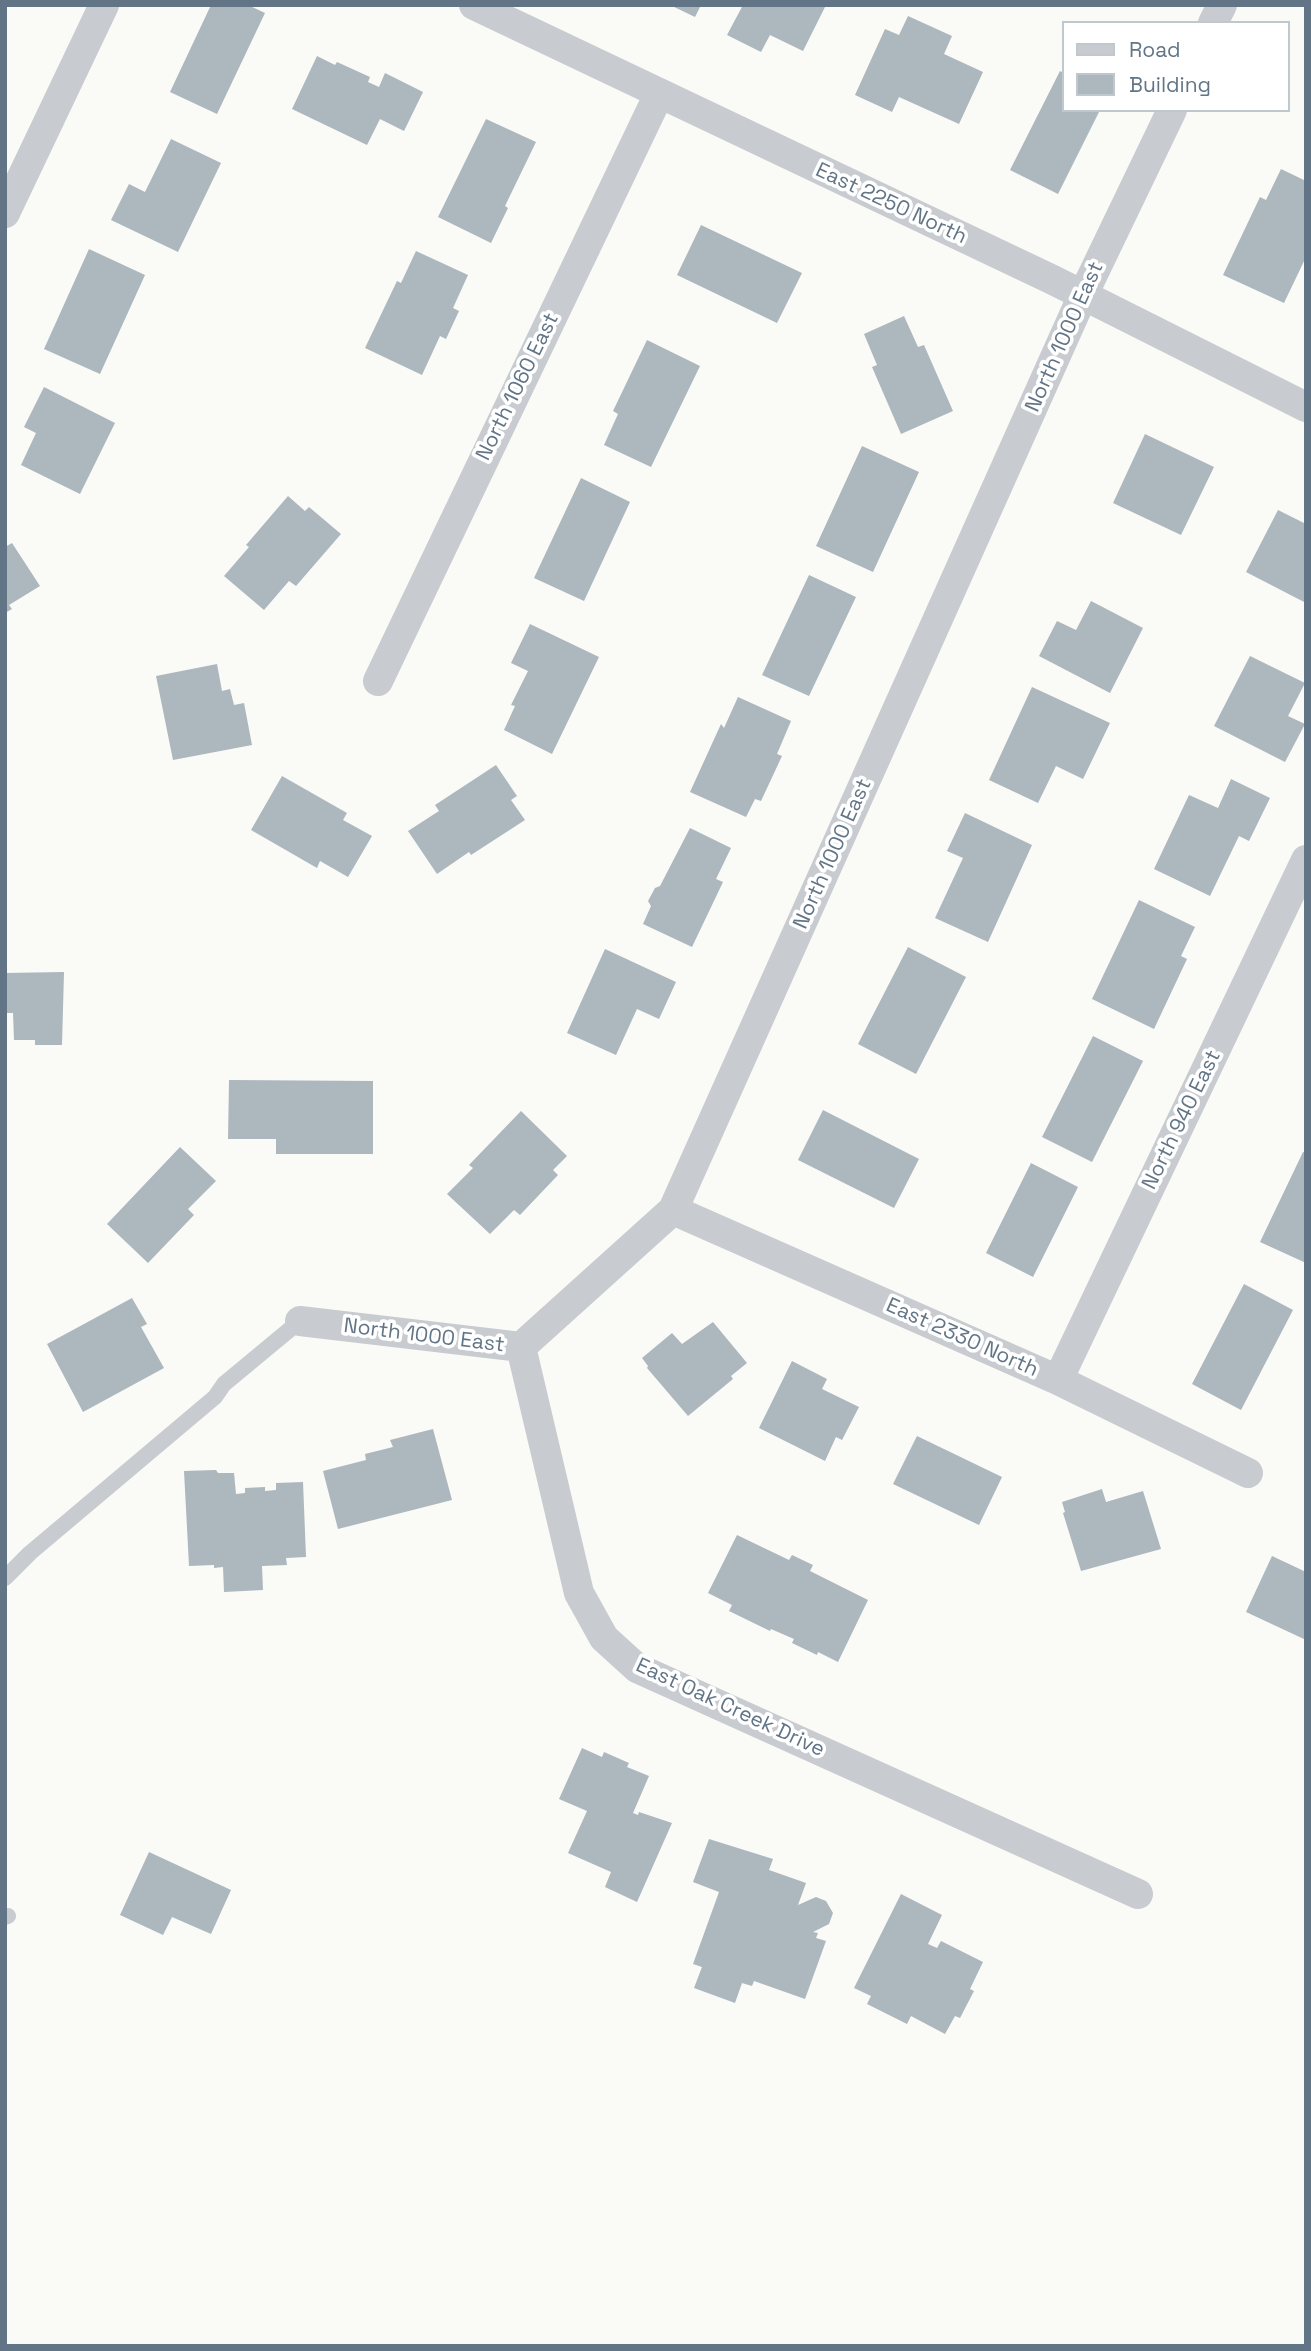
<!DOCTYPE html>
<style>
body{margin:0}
#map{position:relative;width:1311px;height:2351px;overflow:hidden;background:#fafaf7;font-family:"Space Grotesk",sans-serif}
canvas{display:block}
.frame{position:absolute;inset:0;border:7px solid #627586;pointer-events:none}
.legend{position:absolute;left:1062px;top:21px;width:228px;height:91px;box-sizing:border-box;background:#fff;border:2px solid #c0c8cf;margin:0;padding:9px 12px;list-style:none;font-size:21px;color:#627586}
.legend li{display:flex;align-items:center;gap:14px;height:35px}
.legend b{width:35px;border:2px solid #c0c8cf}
</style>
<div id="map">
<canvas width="1311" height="2351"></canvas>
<div class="frame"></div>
<ul class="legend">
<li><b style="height:9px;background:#c8ccd0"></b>Road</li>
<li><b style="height:19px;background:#adb7be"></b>Building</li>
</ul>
</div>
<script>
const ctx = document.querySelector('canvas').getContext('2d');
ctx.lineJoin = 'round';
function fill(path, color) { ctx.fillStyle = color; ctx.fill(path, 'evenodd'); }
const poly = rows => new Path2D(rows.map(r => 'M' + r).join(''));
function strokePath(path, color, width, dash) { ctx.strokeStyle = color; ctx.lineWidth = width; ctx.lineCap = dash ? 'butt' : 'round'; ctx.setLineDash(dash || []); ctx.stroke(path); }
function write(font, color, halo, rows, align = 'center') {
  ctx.font = font + ' "Space Grotesk",sans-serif'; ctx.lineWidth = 7; ctx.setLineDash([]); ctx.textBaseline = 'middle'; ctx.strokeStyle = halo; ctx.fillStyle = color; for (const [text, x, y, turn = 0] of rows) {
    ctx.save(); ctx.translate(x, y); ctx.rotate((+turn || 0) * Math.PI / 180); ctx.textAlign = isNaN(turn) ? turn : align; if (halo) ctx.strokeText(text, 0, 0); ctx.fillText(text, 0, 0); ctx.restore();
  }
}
fill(poly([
 [211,5,248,5,265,13,217,114,170,92],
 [670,5,701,5,695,17],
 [743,5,826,5,803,51,770,35,761,52,727,35],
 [908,16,952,36,944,54,983,72,959,124,899,97,892,112,855,95,885,29,899,35],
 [317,56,335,65,337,62,370,77,368,82,379,87,385,73,423,92,404,131,380,119,367,145,292,109],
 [1060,71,1064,73,1064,110,1100,110,1058,194,1010,170],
 [486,119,536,142,505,206,508,208,491,243,438,217],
 [171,139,221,163,178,252,111,220,129,184,145,192],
 [1281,169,1306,181,1306,257,1284,303,1223,275,1260,197,1266,200],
 [701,225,802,273,777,323,677,275],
 [89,249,145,275,100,374,44,349],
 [416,251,468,275,453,308,459,311,446,339,440,336,422,375,365,348,397,281,401,283],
 [904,316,918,347,924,345,953,411,901,434,872,367,877,365,864,334],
 [647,340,700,366,651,467,604,445,618,414,613,411],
 [44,387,115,423,80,494,21,465,36,433,24,427],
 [1145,434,1214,467,1181,535,1113,503],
 [862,446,919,472,873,572,816,546],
 [581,478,630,502,584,601,534,578],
 [288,496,305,511,309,507,341,534,296,586,289,581,264,610,224,576,249,547,246,545],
 [1278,510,1306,524,1306,603,1246,572],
 [12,543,40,586,9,605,12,609,5,613,5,547],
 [809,575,856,597,809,696,762,675],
 [1091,601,1143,628,1110,693,1039,656,1057,621,1076,630],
 [530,624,599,657,552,754,504,730,515,706,511,705,528,671,511,663],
 [1250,656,1305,683,1288,716,1305,724,1285,762,1214,726],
 [217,664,222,691,230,689,234,705,244,703,252,745,173,760,156,676],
 [1032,687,1110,723,1083,779,1056,766,1038,803,989,780],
 [738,697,791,721,777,754,782,756,761,801,755,799,746,817,690,792,721,724,724,728],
 [496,765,517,796,511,800,525,820,471,855,469,852,437,874,408,831,439,811,435,805],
 [282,776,347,813,343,820,372,836,348,877,320,861,317,868,251,830],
 [1231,779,1270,798,1249,841,1239,836,1210,896,1154,869,1189,795,1218,808],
 [965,813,1032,845,988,942,935,918,963,858,947,851],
 [690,828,731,848,716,879,723,882,692,947,643,924,651,906,648,901,655,888,660,886],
 [1139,900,1195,927,1181,956,1187,959,1154,1029,1092,999],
 [908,947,966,977,916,1074,858,1044],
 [605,949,676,982,659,1019,637,1009,616,1055,567,1033],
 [64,972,62,1045,35,1045,35,1040,14,1040,13,1013,5,1013,5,973],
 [1093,1036,1143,1061,1092,1162,1042,1137],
 [229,1080,373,1081,373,1154,276,1154,276,1139,228,1139],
 [823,1110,919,1159,894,1208,798,1160],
 [521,1111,567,1156,553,1170,558,1175,520,1215,514,1210,490,1234,447,1194,473,1168,469,1165],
 [180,1147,216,1181,188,1209,194,1215,148,1263,107,1224],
 [1303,1152,1306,1153,1306,1263,1260,1242],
 [1031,1163,1078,1187,1033,1277,986,1253],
 [1244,1284,1293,1310,1241,1410,1192,1384],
 [132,1298,147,1324,141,1327,164,1368,83,1412,47,1344],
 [713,1322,747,1363,731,1376,733,1379,688,1416,647,1368,648,1366,642,1358,672,1333,682,1344],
 [792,1361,827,1379,822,1389,859,1407,842,1440,836,1437,825,1461,759,1428],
 [433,1429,452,1500,338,1529,323,1471,366,1460,365,1454,393,1447,390,1440],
 [917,1436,1002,1477,979,1525,893,1484],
 [216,1470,218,1473,234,1473,236,1494,245,1493,245,1488,265,1487,265,1491,276,1490,276,1483,303,1482,306,1557,286,1558,287,1565,262,1566,263,1590,224,1592,223,1567,214,1568,214,1565,189,1566,184,1471],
 [1102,1489,1106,1502,1143,1491,1161,1549,1081,1571,1063,1513,1065,1512,1062,1502],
 [737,1535,789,1560,792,1555,813,1565,810,1571,868,1600,838,1662,818,1652,817,1655,792,1643,794,1639,771,1629,770,1631,729,1611,732,1605,708,1593],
 [1272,1556,1306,1572,1306,1640,1246,1612],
 [582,1748,602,1757,604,1752,629,1763,627,1767,649,1776,633,1813,638,1815,639,1812,672,1823,637,1902,605,1887,611,1872,568,1853,587,1811,559,1799],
 [709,1839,773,1859,769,1870,806,1883,798,1905,816,1897,826,1901,833,1913,829,1924,813,1932,818,1933,816,1938,826,1941,805,1999,754,1981,752,1986,742,1983,735,2003,694,1988,702,1967,693,1964,719,1892,693,1882],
 [149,1852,231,1890,211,1934,172,1917,163,1935,120,1915],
 [901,1894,942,1915,928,1944,937,1948,941,1941,983,1962,970,1989,974,1991,960,2018,955,2016,945,2034,911,2016,907,2024,867,2004,871,1996,854,1988]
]), '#adb7be');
strokePath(poly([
 [5,1578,30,1553,215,1397,224,1384,300,1321],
 [5,1917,8,1916]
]), '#c8ccd0', 16);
strokePath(poly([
 [474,5,1053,280,1306,407],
 [1213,23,1222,5],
 [5,213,104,5],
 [378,681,659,94],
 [673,1210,1058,1380,1248,1473],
 [300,1321,521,1347,673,1210,1083,295,1172,110],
 [521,1347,579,1593,604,1638,637,1668,1138,1894],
 [1058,1380,1306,860]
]), '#c8ccd0', 30);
write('21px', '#627586', '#fff', [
 ["East 2250 North",891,204,25],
 ["North 1000 East",1065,337,-66],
 ["North 1060 East",518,387,-64],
 ["North 1000 East",833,854,-66],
 ["North 940 East",1182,1120,-64],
 ["North 1000 East",424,1336,7],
 ["East 2330 North",962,1338,24],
 ["East Oak Creek Drive",730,1708,25]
]);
</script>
